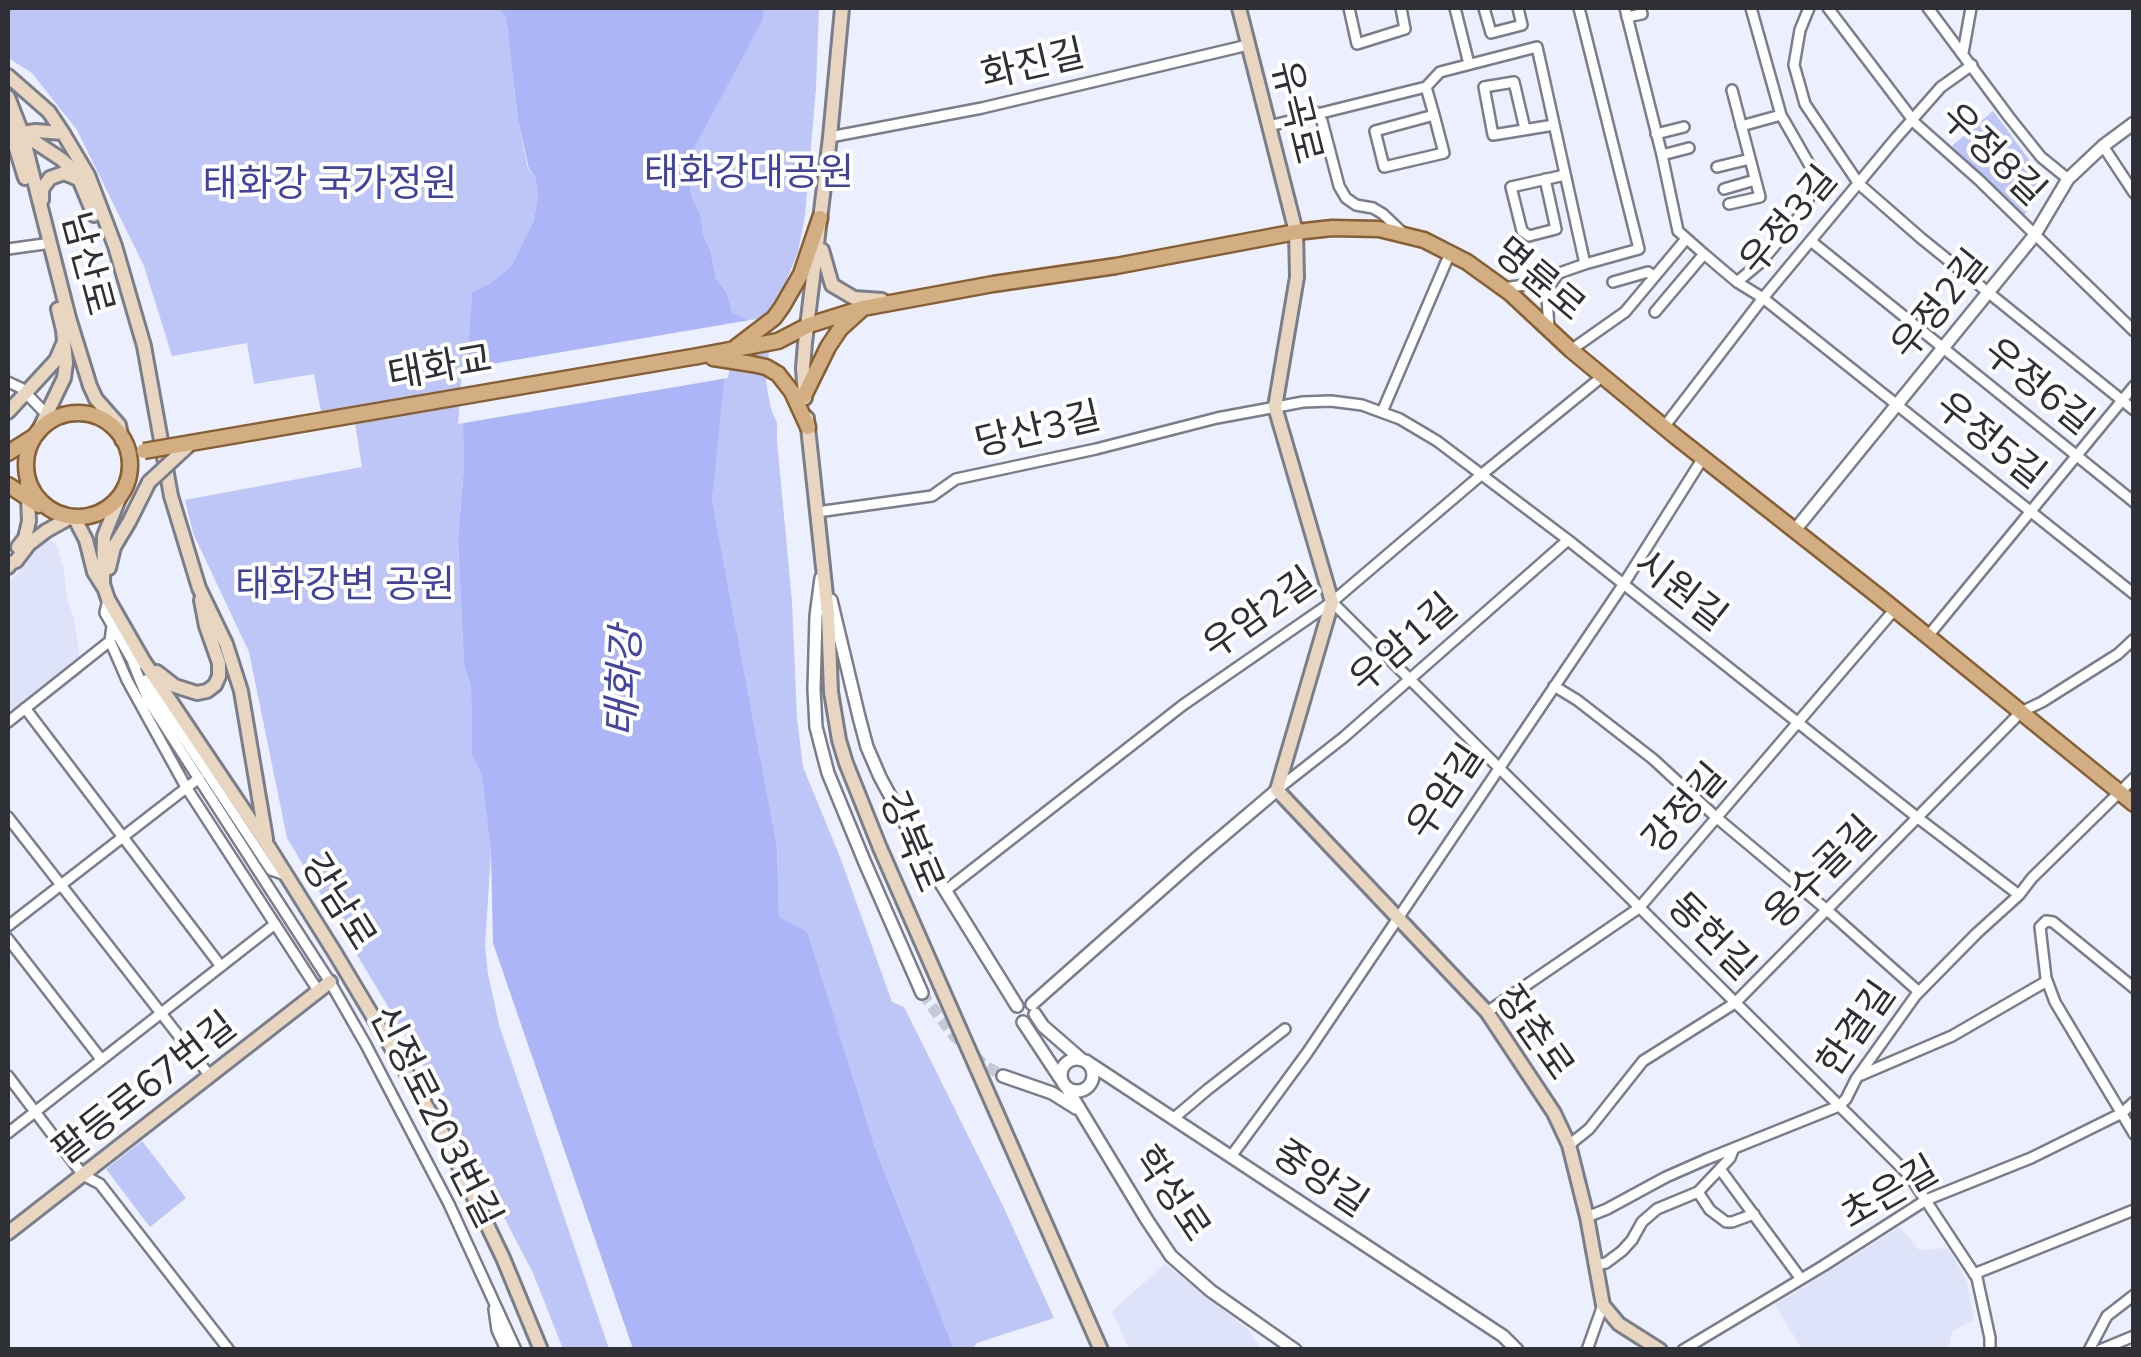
<!DOCTYPE html>
<meta charset="utf-8">
<style>
body{margin:0}
#map{position:relative;width:2141px;height:1357px;overflow:hidden;background:#eceffe;font-family:Mulish,sans-serif}
canvas{display:block}
.frame{position:absolute;inset:0;border:10px solid #2f3036;pointer-events:none}
</style>
<div id="map">
<canvas width="2141" height="1357"></canvas>
<div class="frame"></div>
</div>
<script>
const ctx = document.querySelector('canvas').getContext('2d');
ctx.lineJoin = 'round';
function fill(path, color) { ctx.fillStyle = color; ctx.fill(path, 'evenodd'); }
const poly = rows => new Path2D(rows.map(r => 'M' + r).join(''));
function strokePath(path, color, width, dash) { ctx.strokeStyle = color; ctx.lineWidth = width; ctx.lineCap = dash ? 'butt' : 'round'; ctx.setLineDash(dash || []); ctx.stroke(path); }
function write(font, color, halo, rows, align = 'center') {
  ctx.font = font + ' Mulish,"Noto Sans KR",sans-serif'; ctx.lineWidth = 8; ctx.setLineDash([]); ctx.textBaseline = 'middle'; ctx.strokeStyle = halo; ctx.fillStyle = color; for (const [text, x, y, turn = 0] of rows) {
    ctx.save(); ctx.translate(x, y); ctx.rotate((+turn || 0) * Math.PI / 180); ctx.textAlign = isNaN(turn) ? turn : align; if (halo) ctx.strokeText(text, 0, 0); ctx.fillText(text, 0, 0); ctx.restore();
  }
}
fill(poly([
 [46,537,56,543,64,570,67,599,74,618,82,674,35,710,8,725,8,585],
 [1900,1227,1919,1250,1948,1248,1967,1282,1974,1320,1952,1331,1949,1349,1802,1349,1775,1305],
 [1165,1264,1250,1331,1260,1349,1129,1349,1112,1311]
]), '#dfe3f9');
fill(poly([
 [8,8,499,8,506,17,518,120,528,169,535,176,538,194,534,220,512,265,491,283,472,292,463,427,464,466,458,539,464,663,471,686,472,755,482,776,491,854,485,945,488,974,499,1025,609,1349,563,1349,533,1273,435,1085,287,838,249,652,193,533,185,500,362,467,355,423,324,428,314,374,254,384,247,343,172,356,144,266,77,130,32,73,8,58],
 [764,8,819,8,816,88,805,216,798,252,773,312,766,382,771,409,777,423,777,441,792,602,797,719,803,767,840,857,892,1002,904,1007,1003,1206,1054,1318,977,1343,972,1349,954,1349,874,1145,779,917,777,847,712,500,721,392,732,313,727,293,716,279,710,249,703,235,701,217,692,197,685,165,761,21],
 [1993,111,2042,177,2042,189,2033,205,2023,216,2019,215,1952,146],
 [142,1141,186,1198,150,1227,106,1169]
]), '#bdc6f7');
fill(poly([
 [499,8,764,8,762,21,685,165,692,197,701,217,703,235,710,249,716,279,727,293,732,313,754,323,739,327,728,342,712,500,777,847,779,917,807,932,874,1145,954,1349,633,1349,493,943,491,854,482,776,472,755,471,686,464,664,458,539,464,466,463,427,472,292,491,283,512,265,534,220,538,194,535,176,529,169,518,120,506,17]
]), '#abb5f7');
fill(poly([
 [756,319,759,322,755,328,742,331,733,344,728,378,458,424,462,369]
]), '#eceffe');
strokePath(poly([
 [922,993,952,1034,983,1064,1003,1076]
]), '#c6c9d6', 11, [11, 5.5]);
const minor = poly([
 [1349,8,1357,44,1405,29,1401,8],
 [1455,8,1469,64],
 [1484,8,1491,33,1522,25,1518,8],
 [1625,8,1662,155,1678,231,1704,254],
 [1809,8,1800,30,1794,65,1805,104,1859,184,1922,239,2134,410],
 [1828,8,1916,124,1979,180,2134,331],
 [1928,8,2009,117,2041,157,2068,179],
 [1627,17,1642,14,1640,8],
 [1963,53,1971,8],
 [1426,87,1434,115,1444,153,1384,167,1375,131,1434,115],
 [1316,112,1322,121,1339,186,1346,198,1356,205,1373,208,1383,214,1404,234],
 [1269,126,1426,87,1440,72,1537,47,1585,264],
 [1741,126,1781,115],
 [1525,129,1514,82,1484,87,1493,135,1554,125],
 [1656,134,1684,127],
 [830,137,982,108,1248,45],
 [2103,146,2134,193],
 [1662,155,1689,148],
 [1717,167,1750,159],
 [1545,179,1556,229,1529,236,1522,231,1511,187,1565,175],
 [1724,189,1755,180],
 [1729,204,1760,197,1732,90],
 [1812,242,2134,502],
 [8,249,44,244],
 [1613,282,1648,272,1654,276],
 [1737,282,1763,298,2134,594],
 [1503,288,1525,285,1585,264,1639,249,1579,8],
 [1655,312,1704,254,1737,282,1761,262,1803,212,1817,178,1781,115,1751,8],
 [1549,329,1547,297,1550,285,1557,275],
 [1571,350,1625,312,1686,239],
 [8,382,21,388,52,420],
 [1382,412,1450,253],
 [1664,427,1763,298,1896,138,1941,87,1972,65],
 [817,512,932,496,956,479,1096,449,1217,418,1303,402,1331,401,1362,405,1400,419,1437,441,1568,540,1918,818,2019,895],
 [108,599,105,613,136,667],
 [1332,602,1909,1175,1977,1278,1990,1338,1990,1350],
 [112,626,110,641,127,680,186,787,319,992],
 [1928,636,2134,386],
 [133,663,148,700,330,982,366,1045,449,1204,516,1350],
 [145,680,271,870,285,875],
 [1554,686,1577,700,1653,759,1717,818,1827,910,1919,992],
 [25,708,220,965],
 [8,722,110,641],
 [1279,788,1344,737,1568,540],
 [8,817,210,1076],
 [945,891,1183,705,1332,602,1481,475,1603,376],
 [8,926,199,778],
 [8,939,101,1059],
 [2134,988,2053,922,2046,921,2040,927,2046,978,2055,1002,2134,1134],
 [1487,1012,1639,908,1895,609],
 [1861,1075,1952,1036,2047,981],
 [8,1076,83,1175,100,1184,229,1350],
 [1174,1118,1207,1090,1285,1029],
 [8,1133,275,924],
 [1569,1145,1589,1129,1643,1061,1735,1003,2021,712,2042,702,2118,654,2134,639],
 [1232,1155,1307,1053,1623,585,1703,458],
 [1720,1169,1801,1279],
 [1698,1192,1710,1210,1726,1222,1732,1222,1754,1214],
 [1587,1217,1607,1209,1666,1177,1707,1159,1839,1106,1846,1099,1856,1079,1916,995,1977,933,2019,895,2032,878,2134,778],
 [1595,1265,1606,1263,1622,1251,1632,1240,1642,1222,1657,1209,1698,1192,1730,1158,1734,1148],
 [1974,1274,2134,1210],
 [494,1309,497,1330,506,1350],
 [1587,1350,1603,1305],
 [1683,1350,1823,1266,1926,1200,2031,1158,2122,1113,2134,1102],
 [2089,1350,2107,1316,2134,1295],
 [2100,1350,2134,1336]
]);
const tertiary = poly([
 [1795,530,2034,236,2068,179,2103,146,2134,123],
 [821,578,816,616,814,689,816,727,823,754,828,773,865,863,922,993],
 [831,600,859,717,867,747,880,777,914,840,1017,1006],
 [1032,1004,1198,857,1277,790],
 [1035,1014,1043,1026,1081,1059],
 [1023,1022,1062,1081],
 '1061 1075a16 16 0 1 1 32 0a16 16 0 1 1-32 0Z',
 [1086,1061,1503,1336,1517,1350],
 [1003,1076,1052,1093,1076,1108],
 [1067,1088,1147,1220,1171,1256,1211,1291,1295,1350]
]);
const secondary = poly([
 [1239,8,1296,232,1297,277,1275,407,1332,602,1277,790,1487,1012,1554,1113,1569,1145,1587,1217,1603,1305,1619,1324,1660,1350],
 [8,76,49,112,63,133,88,175,115,246,144,346,171,496,199,588,226,644,241,691,266,839],
 [8,97,22,133,69,318,90,386,96,399,119,425,122,440],
 [8,122,25,178],
 [20,132,61,159,69,166,79,179,94,215],
 [21,133,36,131,63,133],
 [42,200,42,189,50,178,64,173,78,179],
 [822,250,832,285,854,298,882,300],
 [805,398,803,368,805,343,830,137,842,8],
 [8,412,56,360,63,344],
 [807,418,828,614,831,692,839,740,846,763,880,848,1101,1350],
 [37,434,64,378,66,363,63,330,58,309],
 [121,494,104,536,103,584,108,599,143,660,268,846,335,953,446,1139,503,1258,541,1350],
 [18,547,25,538,29,521,27,475],
 [8,567,11,563,16,561,29,544,46,531,71,517,76,521,86,540,94,572,104,588],
 [109,568,114,547,129,522,149,482],
 [157,672,175,686,197,693,207,691,215,685,219,676,219,663,206,626,201,600],
 [8,1233,330,982]
]);
const primary = poly([
 [736,347,774,318,782,307,801,274,820,218],
 [698,356,778,341,809,325,863,308,993,284,1116,266,1296,232,1332,228,1379,229,1424,240,1467,262,1510,293,1571,350,1675,436,1882,599,2134,804],
 [713,358,752,364,766,367,778,374,792,392,808,427],
 [804,396,828,347,840,329,861,310],
 '26 465a52 52 0 1 1 104 0a52 52 0 1 1-104 0Z',
 [8,453,35,436],
 [8,485,39,505]
]);
strokePath(minor, '#7a7d8a', 14);
strokePath(tertiary, '#7a7d8a', 16);
strokePath(secondary, '#7a7d8a', 18);
strokePath(primary, '#865f32', 19);
strokePath(minor, '#fff', 9);
strokePath(tertiary, '#fff', 11);
strokePath(secondary, '#e9d6c1', 12);
strokePath(primary, '#d3ae83', 14);
const secondaryBridge = poly([
 [149,482,189,445]
]);
const primaryBridge = poly([
 [144,451,698,356]
]);
strokePath(secondaryBridge, '#7a7d8a', 18, []);
strokePath(primaryBridge, '#865f32', 19, []);
strokePath(secondaryBridge, '#e9d6c1', 12);
strokePath(primaryBridge, '#d3ae83', 14);
write('38px', '#2f3036', '#fff', [
 ["화진길",1033,65,-13],
 ["유곡로",1296,112,76],
 ["우정8길",1993,155,44],
 ["우정3길",1789,221,-50],
 ["남산로",87,264,75],
 ["명륜로",1539,280,40],
 ["우정2길",1940,305,-51],
 ["태화교",440,368,-10],
 ["우정6길",2038,387,39],
 ["당산3길",1038,430,-13],
 ["우정5길",1990,441,39],
 ["시원길",1680,591,38],
 ["우암2길",1260,614,-35],
 ["우암1길",1404,644,-41],
 ["우암길",1446,792,-56],
 ["강정길",1685,809,-49],
 ["강북로",911,842,67],
 ["옹수골길",1821,873,-45],
 ["강남로",338,902,58],
 ["동헌길",1711,937,45],
 ["한결길",1857,1029,-55],
 ["장춘로",1534,1033,55],
 ["팔등로67번길",145,1089,-38],
 ["신정로203번길",435,1117,63],
 ["중앙길",1320,1179,34],
 ["초은길",1890,1193,-30],
 ["학성로",1171,1194,56]
]);
write('38px', '#4043a0', '#fff', [
 ["태화강대공원",749,174],
 ["태화강 국가정원",330,185],
 ["태화강변 공원",345,586]
]);
write('italic 40px', '#4245a3', '#fff', [
 ["태화강",625,682,-87]
]);
</script>
